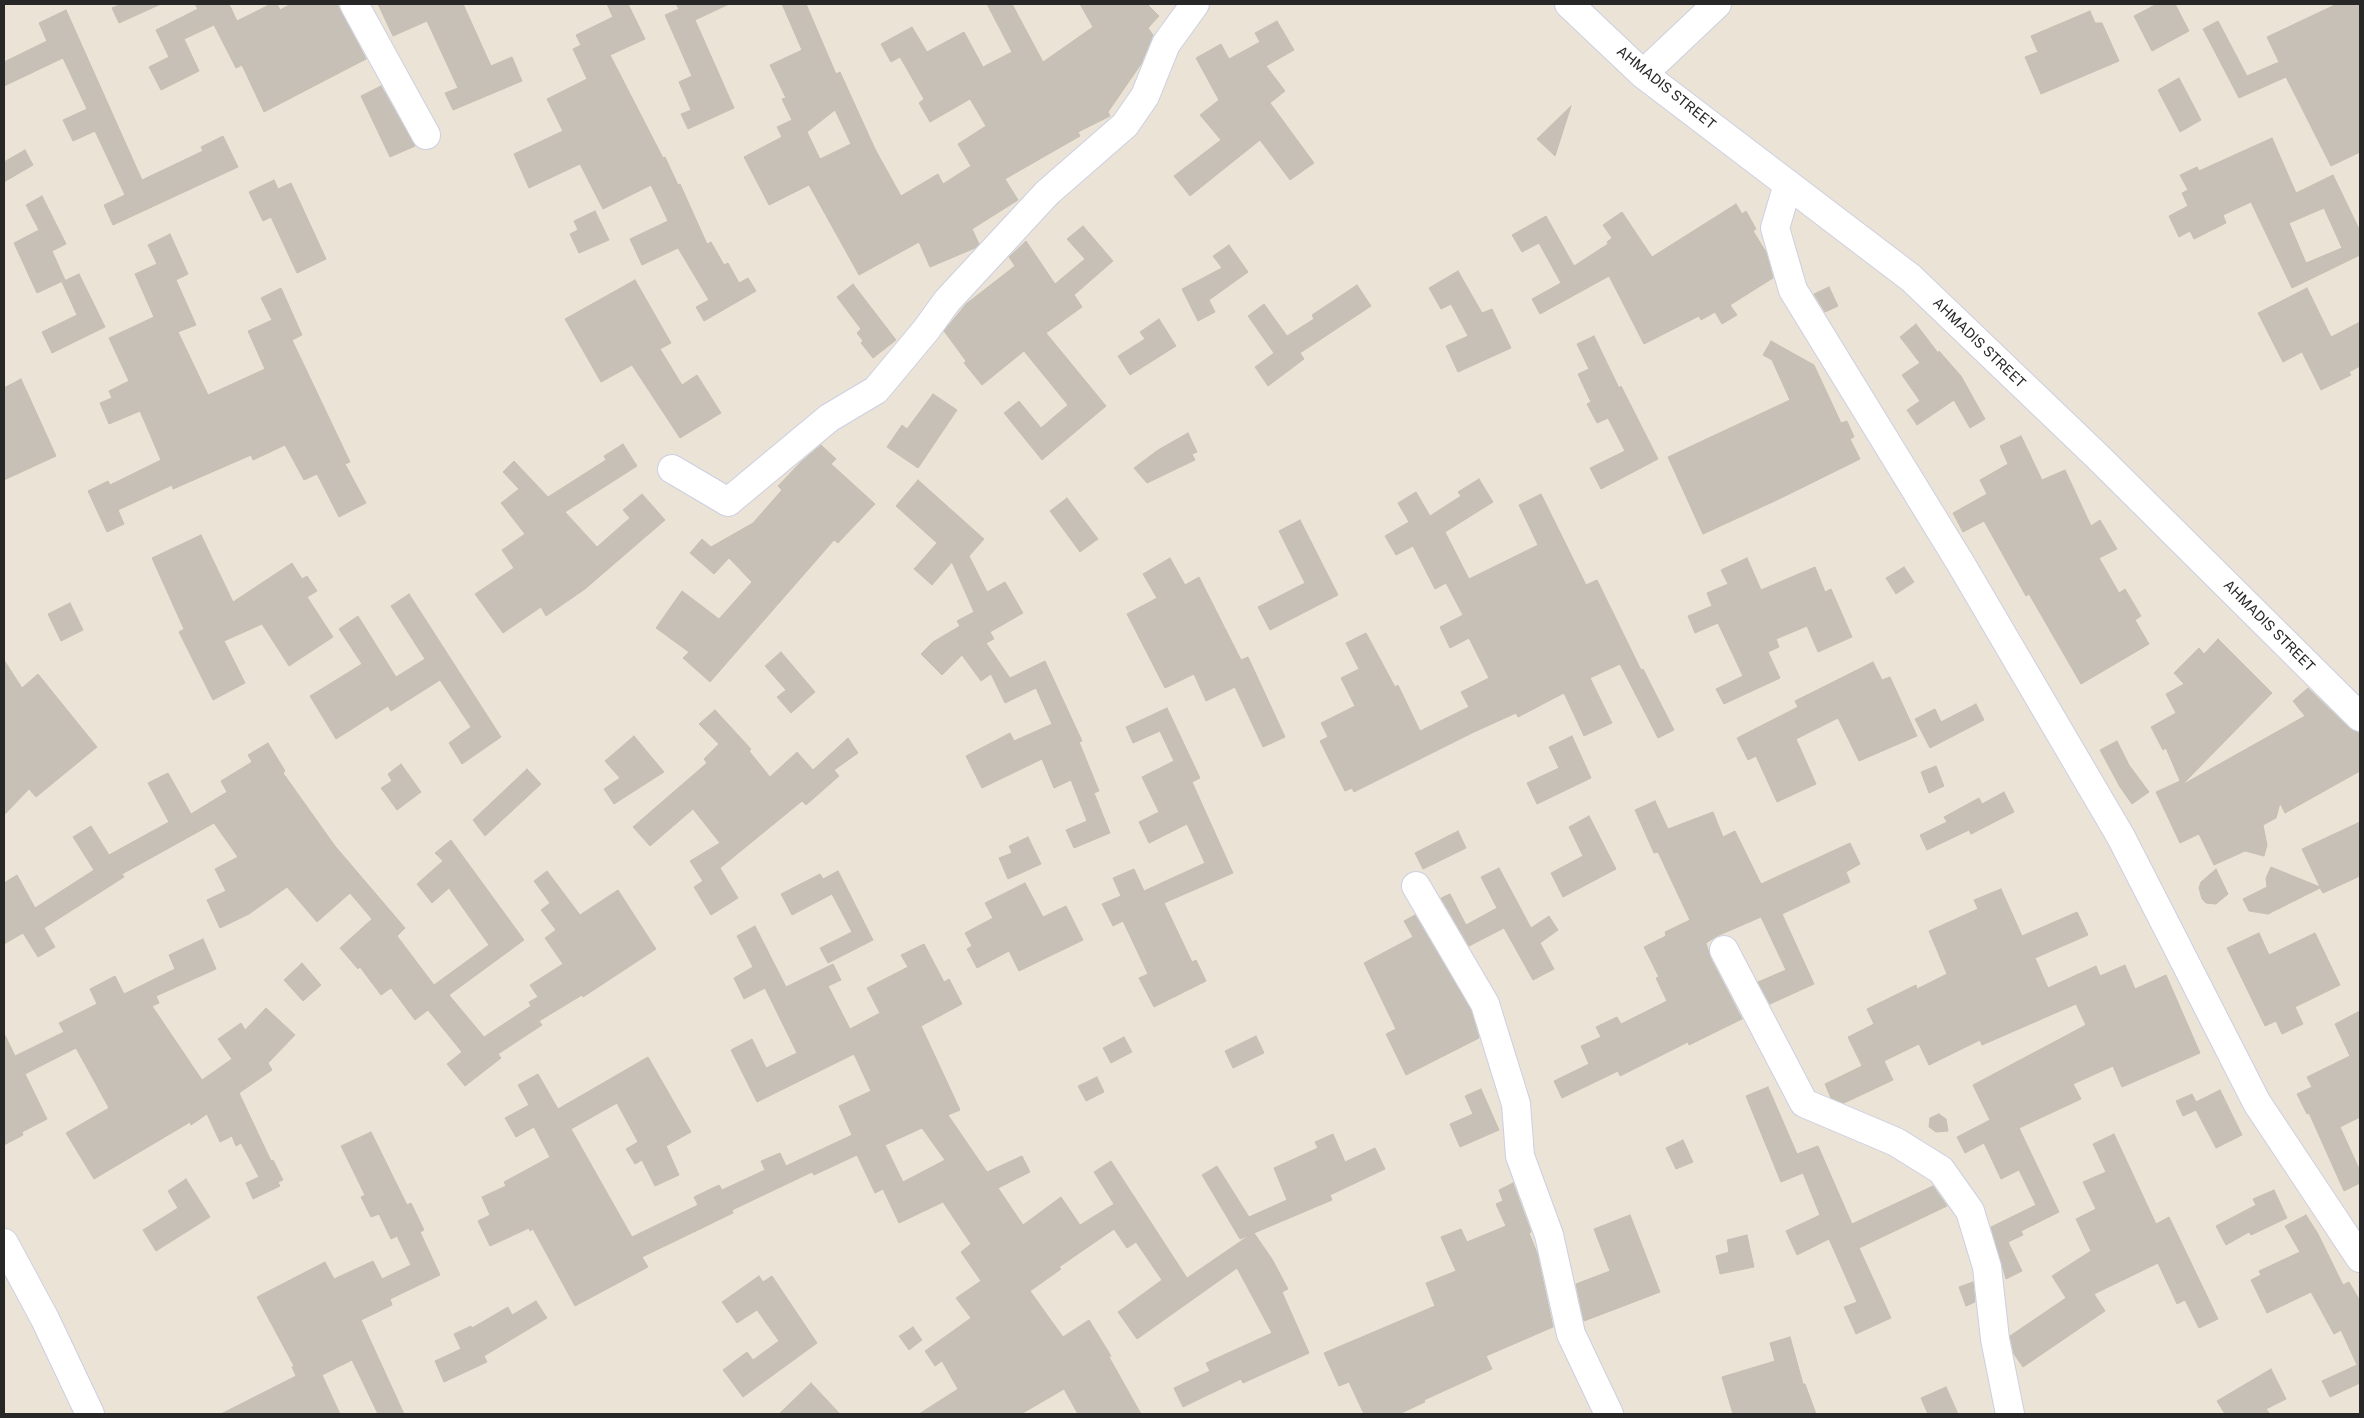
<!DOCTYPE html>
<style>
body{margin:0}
#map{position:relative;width:2364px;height:1418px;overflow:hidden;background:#ebe3d6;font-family:"Public Sans",sans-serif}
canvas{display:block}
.frame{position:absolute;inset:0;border:5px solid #272727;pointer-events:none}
</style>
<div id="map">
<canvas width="2364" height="1418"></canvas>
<div class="frame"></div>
</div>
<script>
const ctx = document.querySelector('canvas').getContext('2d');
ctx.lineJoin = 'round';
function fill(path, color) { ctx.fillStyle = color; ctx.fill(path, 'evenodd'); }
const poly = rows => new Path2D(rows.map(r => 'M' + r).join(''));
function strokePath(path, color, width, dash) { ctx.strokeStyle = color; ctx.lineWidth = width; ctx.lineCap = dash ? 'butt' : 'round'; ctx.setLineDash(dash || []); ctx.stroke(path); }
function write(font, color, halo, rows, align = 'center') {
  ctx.font = font + ' "Public Sans",sans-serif'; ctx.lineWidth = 4; ctx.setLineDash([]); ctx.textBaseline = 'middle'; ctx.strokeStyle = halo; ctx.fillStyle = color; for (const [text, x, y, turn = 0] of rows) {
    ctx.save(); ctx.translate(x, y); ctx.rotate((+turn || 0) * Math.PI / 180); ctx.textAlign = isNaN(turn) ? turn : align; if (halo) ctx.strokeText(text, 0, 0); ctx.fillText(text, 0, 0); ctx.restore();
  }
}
const building = poly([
 [122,4,161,4,119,23,112,8,122,4],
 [195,4,229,4,237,21,271,4,277,4,280,10,291,4,337,4,366,59,264,112,242,65,236,68,214,25,184,39,199,71,161,90,149,67,169,57,156,30,198,9,195,4],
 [378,4,463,4,491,66,512,57,522,81,453,110,445,93,458,88,427,21,393,36,378,4],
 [607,4,628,4,645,39,610,55,663,158,665,157,678,185,680,184,707,244,711,242,724,265,728,263,739,283,748,278,756,291,704,321,696,307,709,300,678,248,642,265,630,239,668,221,651,185,603,209,580,164,529,188,514,154,563,131,547,99,587,79,573,49,581,45,576,35,613,17,607,4],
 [676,4,729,4,695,20,734,108,688,129,681,114,691,110,679,82,692,76,665,15,679,9,676,4],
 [782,4,806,4,836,74,840,72,875,149,901,196,938,174,943,184,971,166,958,144,986,126,970,99,930,122,919,103,924,99,900,57,891,62,881,44,912,27,927,52,964,32,983,67,1012,52,987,4,1012,4,1043,62,1093,27,1080,4,1147,4,1159,16,1148,28,1153,35,1141,64,1108,112,1110,116,1078,132,1080,136,1005,179,1018,200,972,229,979,244,975,248,930,267,919,242,859,275,809,185,769,205,744,157,782,137,777,127,792,120,782,99,786,98,770,65,802,50,782,4],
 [835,110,851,144,820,159,807,132,835,110],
 [2157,4,2175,4,2189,31,2152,51,2134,16,2157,4],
 [2337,4,2360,4,2360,152,2331,166,2286,77,2239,98,2203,29,2218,21,2247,76,2279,62,2267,37,2337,4],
 [66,10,142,180,203,151,201,147,223,136,238,167,113,225,104,205,125,195,95,131,73,141,63,120,87,109,63,58,4,86,4,62,47,41,39,23,66,10],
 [2090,11,2095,23,2102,23,2119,61,2041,94,2025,57,2038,52,2031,36,2090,11],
 [1277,21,1294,50,1266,66,1285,91,1270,103,1314,163,1290,180,1260,140,1190,196,1174,176,1221,140,1200,115,1219,100,1196,58,1221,44,1229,59,1260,42,1255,33,1277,21],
 [2179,78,2201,120,2180,132,2158,90,2179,78],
 [381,86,415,146,390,157,361,96,381,86],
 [1571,106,1555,156,1537,139,1571,106],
 [2272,138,2296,193,2333,175,2360,231,2360,255,2292,288,2251,202,2223,215,2226,223,2194,239,2190,231,2179,237,2169,216,2188,206,2182,193,2188,190,2180,175,2197,167,2199,171,2272,138],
 [2324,208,2342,248,2306,263,2289,223,2324,208],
 [25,150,33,165,4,182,4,162,25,150],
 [274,180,278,189,291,183,326,259,297,273,271,217,263,221,249,192,274,180],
 [42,196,66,244,52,251,65,280,37,293,14,243,39,230,26,205,42,196],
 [1736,204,1742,214,1746,211,1756,229,1753,231,1766,252,1773,278,1730,305,1737,315,1722,324,1715,312,1701,320,1699,316,1644,344,1609,276,1540,314,1532,299,1561,283,1539,243,1522,252,1512,235,1546,216,1574,266,1608,244,1607,242,1612,238,1603,225,1622,212,1652,257,1736,204],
 [595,211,609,240,579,253,570,234,578,230,574,221,595,211],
 [1083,226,1113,261,1074,295,1082,307,1046,333,1106,406,1042,460,1004,413,1019,401,1041,428,1068,405,1024,351,982,385,964,363,966,361,944,331,966,304,1015,266,1009,257,1026,241,1055,284,1085,259,1067,239,1083,226],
 [170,234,188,274,176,280,196,325,178,332,208,395,265,369,248,331,272,320,261,298,281,288,302,335,292,340,350,462,345,464,366,503,339,517,317,474,304,480,285,445,253,460,251,455,173,489,172,485,118,510,124,524,107,532,88,491,108,481,110,485,161,460,140,411,109,424,100,403,112,398,109,391,129,381,109,338,154,317,135,274,157,264,148,245,170,234],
 [1229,245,1248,272,1209,300,1215,312,1198,321,1182,289,1222,268,1213,256,1229,245],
 [1458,271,1482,313,1492,309,1511,348,1458,372,1446,346,1468,336,1451,304,1441,309,1429,288,1458,271],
 [79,274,105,327,52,353,42,332,77,315,62,282,79,274],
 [635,280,671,343,660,349,682,385,697,375,721,413,680,438,632,365,601,382,565,319,635,280],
 [853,284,896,340,873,358,861,343,863,341,857,333,861,329,837,297,853,284],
 [1357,285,1371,306,1300,353,1304,359,1268,386,1255,367,1274,353,1248,316,1264,304,1287,336,1314,319,1312,315,1357,285],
 [1829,287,1838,306,1825,312,1814,294,1829,287],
 [2307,288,2331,337,2360,322,2360,366,2349,372,2351,375,2321,390,2302,352,2283,362,2258,313,2307,288],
 [1159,319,1176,346,1130,375,1118,356,1145,339,1140,332,1159,319],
 [1916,324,1938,353,1939,351,1961,376,1985,419,1970,428,1954,400,1917,425,1907,410,1920,401,1902,375,1920,363,1900,337,1916,324],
 [1594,336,1619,388,1621,386,1658,459,1601,489,1590,468,1625,451,1608,418,1597,423,1587,404,1591,402,1578,374,1589,369,1577,344,1594,336],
 [1771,341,1814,365,1841,423,1847,421,1854,437,1850,439,1860,459,1779,499,1703,534,1668,457,1790,400,1772,360,1763,355,1771,341],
 [21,379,56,456,4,480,4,388,21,379],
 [933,394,957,410,918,468,887,447,902,425,907,429,933,394],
 [1188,433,1197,452,1192,454,1195,460,1147,483,1134,468,1158,450,1188,433],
 [2021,436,2042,480,2065,470,2091,526,2100,520,2117,549,2099,558,2119,593,2125,589,2141,616,2135,620,2149,644,2081,684,2029,594,2026,596,1984,521,1963,532,1953,513,1987,494,1980,480,2008,464,2000,446,2021,436],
 [623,444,637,466,565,512,597,547,630,518,623,510,642,494,665,520,585,589,546,616,541,607,503,633,475,594,514,568,502,550,525,534,501,503,519,489,503,472,514,461,548,497,606,460,604,456,623,444],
 [821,445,836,459,831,464,875,504,838,543,834,540,710,682,683,658,689,652,656,628,682,591,719,619,752,582,729,558,714,574,690,553,702,539,711,547,753,523,782,490,778,486,801,462,821,445],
 [1479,479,1493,502,1445,532,1469,579,1538,545,1519,505,1541,494,1586,585,1597,580,1641,670,1643,669,1674,730,1658,738,1620,664,1590,678,1612,723,1584,736,1564,693,1518,717,1516,713,1474,732,1354,792,1352,788,1345,791,1320,741,1328,737,1321,723,1355,706,1341,678,1359,669,1346,643,1366,633,1395,687,1398,685,1420,731,1469,707,1461,692,1489,678,1469,638,1450,648,1440,627,1463,615,1446,583,1435,589,1413,546,1396,555,1385,536,1409,522,1398,503,1416,492,1430,516,1461,496,1458,492,1479,479],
 [918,480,984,539,969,556,987,592,1005,582,1023,613,990,632,994,639,986,643,1010,678,1045,661,1082,741,1079,742,1099,791,1094,793,1110,833,1074,848,1066,830,1087,821,1071,780,1054,788,1042,759,982,788,966,756,1010,733,1014,741,1052,724,1036,688,1005,703,991,674,981,681,962,655,942,675,921,654,933,642,960,626,957,621,974,612,952,562,932,585,914,569,937,543,896,506,918,480],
 [1067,498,1098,539,1080,552,1050,511,1067,498],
 [1300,520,1338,595,1270,630,1258,607,1305,583,1279,531,1300,520],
 [201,535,233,602,292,563,302,579,307,576,317,591,307,597,333,637,289,666,262,624,224,641,245,683,213,700,179,632,184,629,152,558,201,535],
 [1170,558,1185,585,1199,577,1241,660,1248,657,1285,737,1263,747,1235,687,1206,701,1194,674,1165,688,1127,614,1157,598,1143,574,1170,558],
 [1747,558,1761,590,1815,567,1825,592,1831,589,1852,637,1818,652,1807,626,1776,639,1779,647,1768,652,1780,678,1724,704,1716,689,1743,676,1718,623,1695,633,1688,616,1712,606,1707,593,1728,584,1721,570,1747,558],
 [1904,567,1914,582,1896,594,1886,578,1904,567],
 [409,594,501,737,462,764,449,743,471,727,440,680,391,711,388,706,336,739,310,696,362,664,339,629,358,616,396,677,425,659,391,606,409,594],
 [70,603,83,630,61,641,48,614,70,603],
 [2218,639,2272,693,2182,785,2305,716,2293,701,2308,688,2349,728,2360,734,2360,771,2285,813,2280,803,2276,818,2263,825,2267,845,2264,856,2245,851,2214,865,2199,834,2180,843,2156,792,2180,781,2181,783,2166,748,2163,750,2151,727,2176,713,2166,694,2184,684,2174,673,2199,648,2204,654,2218,639],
 [781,652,815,692,791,713,777,697,786,690,765,666,781,652],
 [4,660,22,688,38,674,97,747,36,797,29,789,4,815,4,660],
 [1873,662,1882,680,1890,677,1917,736,1859,761,1838,718,1796,739,1816,784,1777,802,1756,756,1748,760,1737,738,1798,707,1795,701,1873,662],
 [1976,704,1984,720,1930,748,1915,719,1935,709,1941,722,1976,704],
 [1167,708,1200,778,1192,782,1233,873,1164,903,1192,962,1196,960,1206,981,1154,1007,1139,978,1148,974,1123,921,1113,926,1102,904,1121,896,1113,878,1134,869,1144,891,1205,863,1187,824,1149,843,1139,822,1159,812,1142,777,1174,761,1160,731,1133,743,1126,727,1167,708],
 [715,710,751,749,749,751,770,777,797,752,813,770,848,738,858,753,834,770,839,776,806,805,802,801,720,868,738,898,711,915,694,887,703,881,690,861,720,843,693,809,650,846,633,827,707,763,704,759,719,744,699,724,715,710],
 [634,736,664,772,614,804,604,789,620,778,605,761,634,736],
 [1572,736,1591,778,1537,804,1527,783,1559,768,1549,747,1572,736],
 [2117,741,2129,765,2149,792,2132,804,2120,787,2100,750,2117,741],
 [268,743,285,771,283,773,335,846,405,928,397,936,434,985,489,945,449,888,432,903,417,884,443,861,435,853,451,840,524,940,449,995,484,1037,531,1006,529,1002,538,997,530,985,563,964,545,938,556,930,541,910,550,903,534,881,547,871,580,915,618,890,656,949,583,997,582,995,539,1021,542,1025,498,1054,501,1058,465,1086,447,1064,462,1052,428,1010,415,1020,391,988,381,995,360,967,358,969,340,948,372,919,350,893,317,922,287,887,249,914,220,928,207,900,226,891,215,869,238,857,214,823,122,874,124,877,44,928,55,947,38,957,23,933,4,944,4,883,17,875,35,908,94,870,73,837,91,826,109,855,169,822,148,783,168,773,191,814,227,792,221,781,252,762,248,755,268,743],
 [401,764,421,792,397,810,381,788,392,781,388,774,401,764],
 [1936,766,1944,786,1929,793,1921,772,1936,766],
 [527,769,541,784,485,836,473,820,527,769],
 [2004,792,2014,812,1971,834,1969,830,1927,850,1920,835,1947,822,1944,817,1979,798,1982,804,2004,792],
 [1655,801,1668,829,1713,812,1723,837,1735,831,1761,884,1850,843,1860,864,1846,872,1850,882,1782,914,1814,984,1770,1004,1758,982,1786,970,1761,917,1717,936,1706,943,1710,957,1742,1019,1689,1045,1688,1042,1620,1076,1618,1071,1562,1098,1554,1081,1589,1064,1581,1046,1601,1037,1596,1027,1617,1017,1621,1024,1667,1001,1656,978,1659,977,1644,947,1666,936,1665,932,1690,920,1658,852,1654,853,1635,810,1655,801],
 [1589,816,1616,869,1563,897,1551,873,1583,856,1569,827,1589,816],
 [2360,822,2360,876,2323,893,2320,888,2268,914,2249,911,2243,899,2267,887,2266,878,2271,867,2320,887,2302,849,2360,822],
 [1458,831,1466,848,1423,869,1415,853,1458,831],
 [1028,837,1041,864,1008,879,999,858,1012,853,1009,846,1028,837],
 [1499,868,1531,928,1549,916,1558,930,1540,943,1554,969,1533,980,1504,928,1469,946,1441,898,1450,894,1466,925,1497,908,1481,877,1499,868],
 [2216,869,2228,894,2216,904,2206,903,2202,899,2199,888,2201,882,2216,869],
 [838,871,873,940,828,963,820,948,852,932,832,894,792,915,781,894,820,874,823,879,838,871],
 [1025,883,1043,917,1066,906,1083,940,1019,971,1009,951,977,968,967,949,972,946,965,933,993,918,985,903,1025,883],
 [2001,889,2022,936,2077,912,2088,935,2035,958,2048,988,2096,966,2100,976,2125,965,2135,989,2166,975,2200,1053,2122,1087,2113,1066,2073,1084,2081,1099,2019,1128,2059,1212,2021,1231,2023,1235,2008,1242,2022,1271,2006,1279,1991,1227,2036,1205,2019,1170,2001,1179,1984,1143,1965,1153,1957,1137,1990,1120,1973,1085,2086,1025,2076,1004,1982,1045,1980,1040,1929,1065,1919,1044,1884,1061,1893,1080,1844,1103,1831,1098,1825,1084,1862,1066,1848,1037,1874,1024,1867,1009,1916,985,1917,989,1947,974,1929,931,1978,909,1974,900,2001,889],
 [1415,915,1471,1010,1479,1038,1406,1075,1386,1034,1396,1029,1364,963,1413,937,1404,921,1415,915],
 [755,926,786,987,833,964,841,980,828,986,850,1029,880,1013,867,988,908,967,901,955,924,944,944,982,949,979,962,1004,921,1026,960,1110,948,1115,987,1172,1022,1156,1030,1172,998,1188,1023,1225,1061,1197,1080,1225,1114,1204,1094,1172,1111,1161,1187,1278,1250,1235,1240,1239,1202,1175,1217,1166,1249,1217,1287,1200,1274,1168,1318,1148,1315,1142,1333,1134,1345,1162,1375,1148,1385,1169,1330,1195,1332,1200,1254,1233,1272,1259,1288,1289,1282,1292,1309,1353,1243,1383,1241,1379,1183,1407,1174,1388,1210,1371,1206,1363,1272,1333,1237,1268,1137,1339,1118,1312,1162,1280,1136,1242,1127,1248,1114,1229,1059,1267,1061,1269,1030,1291,1063,1337,1089,1320,1111,1356,1109,1357,1141,1414,1078,1414,1064,1389,1021,1414,919,1414,958,1389,942,1361,935,1366,925,1351,971,1318,956,1298,981,1281,961,1252,971,1244,943,1202,899,1223,883,1189,875,1193,857,1155,814,1175,812,1172,732,1210,733,1213,642,1257,648,1267,575,1306,533,1229,530,1231,529,1228,490,1246,478,1221,490,1215,482,1197,506,1186,504,1182,550,1157,534,1127,516,1137,505,1118,529,1105,518,1085,538,1074,558,1109,648,1057,691,1132,666,1146,679,1175,655,1186,642,1160,635,1164,626,1149,638,1142,617,1103,571,1129,632,1237,698,1205,694,1197,719,1185,722,1190,765,1170,761,1161,780,1153,786,1166,852,1135,839,1106,871,1091,854,1054,757,1102,731,1050,752,1039,766,1068,797,1053,765,988,744,999,734,978,753,967,737,936,755,926],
 [922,1128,945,1160,903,1182,885,1145,922,1128],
 [2259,933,2269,955,2315,933,2340,985,2295,1007,2303,1024,2282,1034,2276,1021,2265,1026,2227,948,2259,933],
 [203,939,216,969,156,996,159,1003,152,1006,202,1080,232,1059,218,1039,241,1023,245,1030,266,1008,295,1035,268,1063,272,1070,239,1093,271,1161,273,1160,283,1180,278,1182,280,1186,253,1199,246,1183,259,1177,241,1143,236,1146,232,1136,220,1142,207,1114,191,1125,190,1122,94,1179,66,1133,109,1108,76,1048,25,1074,47,1119,22,1132,23,1135,4,1145,4,1033,15,1056,64,1032,59,1023,97,1004,90,989,115,976,124,994,175,969,169,955,203,939],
 [302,963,321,985,303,1001,284,980,302,963],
 [2360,1011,2360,1117,2340,1127,2360,1171,2360,1183,2344,1191,2309,1113,2307,1114,2297,1094,2312,1087,2307,1077,2350,1056,2335,1024,2360,1011],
 [1256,1036,1264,1053,1233,1068,1225,1051,1256,1036],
 [1124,1037,1132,1052,1111,1063,1103,1048,1124,1037],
 [1097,1077,1104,1092,1086,1101,1078,1086,1097,1077],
 [1768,1087,1797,1154,1818,1146,1852,1224,1933,1186,1947,1206,1859,1248,1891,1318,1856,1334,1844,1307,1857,1302,1829,1239,1797,1255,1786,1231,1820,1215,1803,1173,1781,1182,1746,1096,1768,1087],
 [1481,1089,1499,1130,1460,1147,1450,1124,1473,1114,1465,1096,1481,1089],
 [2220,1090,2242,1135,2216,1148,2196,1110,2183,1116,2176,1101,2192,1094,2196,1102,2220,1090],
 [1939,1114,1946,1119,1948,1131,1936,1132,1929,1127,1930,1118,1939,1114],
 [371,1132,407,1205,411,1203,424,1230,420,1232,440,1275,390,1299,392,1305,361,1320,404,1414,378,1414,352,1360,322,1375,340,1414,221,1414,296,1376,292,1367,294,1366,257,1297,325,1262,334,1279,373,1261,382,1279,411,1265,397,1236,391,1239,379,1214,371,1217,361,1197,365,1195,341,1146,371,1132],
 [2114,1134,2156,1224,2169,1217,2218,1319,2199,1328,2185,1300,2177,1304,2158,1263,2094,1294,2105,1311,2023,1367,2014,1354,2010,1336,2066,1298,2052,1276,2091,1251,2076,1219,2096,1209,2083,1182,2106,1172,2093,1144,2114,1134],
 [1683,1140,1693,1162,1676,1169,1666,1148,1683,1140],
 [186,1179,210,1217,156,1251,143,1230,178,1208,168,1191,186,1179],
 [1513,1183,1531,1232,1529,1233,1537,1253,1553,1327,1486,1356,1492,1369,1424,1400,1425,1402,1399,1414,1364,1414,1349,1382,1339,1386,1324,1353,1435,1306,1426,1283,1456,1271,1441,1237,1461,1229,1467,1242,1506,1226,1496,1204,1503,1201,1499,1190,1513,1183],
 [2274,1190,2287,1218,2251,1235,2249,1232,2226,1245,2216,1226,2256,1205,2253,1199,2274,1190],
 [1630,1215,1660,1292,1584,1321,1576,1284,1610,1271,1594,1229,1630,1215],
 [2306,1215,2318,1234,2343,1285,2349,1282,2360,1301,2360,1383,2330,1397,2322,1381,2357,1365,2341,1330,2334,1334,2311,1292,2267,1313,2251,1280,2261,1275,2259,1271,2300,1252,2285,1226,2306,1215],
 [1747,1235,1754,1267,1720,1274,1716,1256,1729,1252,1727,1240,1747,1235],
 [759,1276,763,1282,772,1276,817,1343,743,1397,723,1370,747,1352,753,1360,779,1341,757,1310,737,1323,722,1302,759,1276],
 [1973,1282,1975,1302,1966,1306,1959,1287,1973,1282],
 [536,1301,547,1318,484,1356,487,1362,444,1382,435,1361,461,1349,454,1334,471,1326,472,1328,508,1307,512,1315,536,1301],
 [913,1327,922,1340,909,1350,899,1336,913,1327],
 [1790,1337,1803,1384,1805,1384,1816,1414,1733,1414,1722,1377,1775,1361,1770,1343,1790,1337],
 [2271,1369,2286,1399,2266,1409,2270,1414,2225,1414,2217,1401,2271,1369],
 [811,1383,840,1414,779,1414,811,1383],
 [1946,1387,1958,1414,1928,1414,1921,1398,1946,1387]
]);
fill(building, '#c6c0b7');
strokePath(building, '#c6bfb1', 1);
const minor = poly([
 [354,4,426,135],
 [1569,4,1643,74,1911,278,2098,457,2360,717],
 [1643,74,1717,4],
 [1788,184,1775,228,1793,290,1961,564,2121,837,2257,1103,2360,1258],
 [672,469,728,502,829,418,876,390,926,330,947,301,1047,193,1125,125,1145,96,1166,44,1195,4],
 [1416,886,1485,1004,1516,1104,1520,1156,1549,1235,1571,1334,1609,1414],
 [1724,950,1804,1103,1896,1142,1941,1170,1970,1211,1987,1267,1995,1339,2010,1414],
 [4,1243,45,1319,90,1414]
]);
strokePath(minor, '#cccfe2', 30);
strokePath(minor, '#fff', 28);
write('14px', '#272727', '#fff', [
 ["AHMADIS STREET",1666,88,39],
 ["AHMADIS STREET",1979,343,44],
 ["AHMADIS STREET",2269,626,45]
]);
</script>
